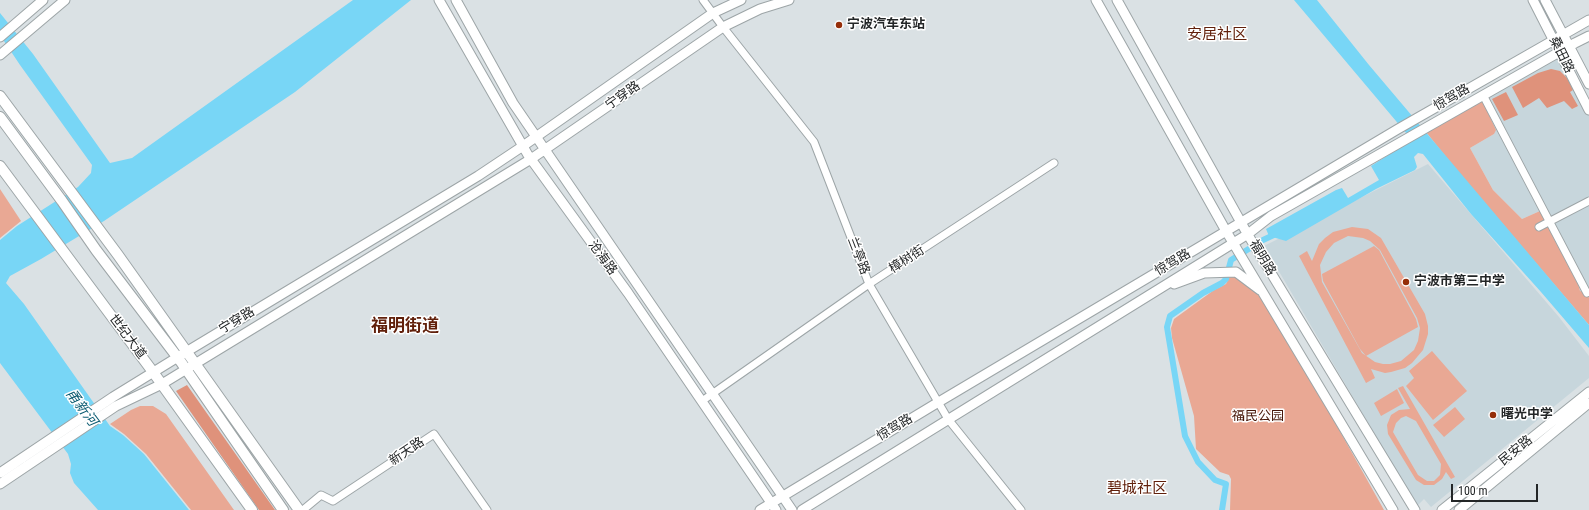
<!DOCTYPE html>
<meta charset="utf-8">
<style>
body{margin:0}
#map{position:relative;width:1589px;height:510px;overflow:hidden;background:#dae1e4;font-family:"Roboto Condensed",sans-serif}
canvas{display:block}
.scale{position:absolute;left:1451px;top:484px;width:87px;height:18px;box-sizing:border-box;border:2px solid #232627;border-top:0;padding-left:5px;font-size:12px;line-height:14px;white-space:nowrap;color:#232627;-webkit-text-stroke:3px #fff;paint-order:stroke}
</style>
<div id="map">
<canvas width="1589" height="510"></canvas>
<div class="scale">100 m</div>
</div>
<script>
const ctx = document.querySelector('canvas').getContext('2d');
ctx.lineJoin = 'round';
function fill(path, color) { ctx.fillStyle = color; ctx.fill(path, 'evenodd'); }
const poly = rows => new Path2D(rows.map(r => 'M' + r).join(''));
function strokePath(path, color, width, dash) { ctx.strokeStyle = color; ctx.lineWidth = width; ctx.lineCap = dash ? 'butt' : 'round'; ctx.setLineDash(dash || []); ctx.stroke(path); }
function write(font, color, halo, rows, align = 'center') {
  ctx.font = font + ' "Roboto Condensed","Noto Sans SC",sans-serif'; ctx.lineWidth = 3; ctx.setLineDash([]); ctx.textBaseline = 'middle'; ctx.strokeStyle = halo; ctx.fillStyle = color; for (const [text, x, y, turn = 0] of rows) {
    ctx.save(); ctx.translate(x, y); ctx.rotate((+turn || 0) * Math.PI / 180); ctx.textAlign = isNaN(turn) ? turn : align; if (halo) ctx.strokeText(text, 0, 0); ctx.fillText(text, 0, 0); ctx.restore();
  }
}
fill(poly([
 [1558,56,1589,115,1589,298,1587,293,1580,291,1578,283,1540,211,1522,219,1493,190,1470,148,1494,134,1475,102],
 [1428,164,1559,317,1589,356,1589,378,1431,507,1424,499,1417,506,1264,246]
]), '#c7d6dc');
fill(poly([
 [1475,102,1483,102,1496,130,1494,134,1470,148,1493,190,1522,219,1540,211,1578,283,1580,291,1587,293,1589,298,1589,325,1457,171,1426,132],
 [0,189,21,221,0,238],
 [1352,227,1368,229,1381,238,1425,314,1428,326,1428,334,1423,350,1412,363,1405,368,1391,372,1385,373,1371,369,1375,378,1366,383,1299,256,1307,251,1312,261,1319,244,1325,238,1333,232],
 [1348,236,1363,238,1370,241,1380,250,1417,318,1420,328,1418,341,1414,350,1401,361,1390,364,1383,364,1375,362,1362,353,1322,282,1320,265,1326,252,1334,243],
 [1374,246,1379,250,1416,319,1418,327,1366,356,1360,349,1323,281,1322,274],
 [1231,273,1262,292,1384,510,1230,510,1231,479,1229,475,1220,472,1196,449,1194,416,1172,338,1171,328,1174,319,1214,290,1226,284],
 [1432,351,1467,391,1433,420,1406,386,1414,378,1409,371],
 [1403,386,1455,477,1451,479,1446,472,1442,479,1434,485,1424,485,1416,480,1388,434,1387,425,1391,415,1399,410,1410,409,1398,388],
 [1406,416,1416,421,1441,464,1440,475,1434,481,1427,481,1418,475,1393,432,1396,423,1401,418],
 [1397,389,1404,403,1381,416,1374,403],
 [140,406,153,406,166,414,234,510,191,510,146,454,124,434,110,424,131,410],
 [1455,407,1465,419,1444,437,1433,425]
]), '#e9a894');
fill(poly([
 [1551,69,1560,71,1568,79,1573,90,1570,92,1578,106,1572,109,1564,101,1547,108,1539,98,1523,108,1512,87,1538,73],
 [1506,92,1518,115,1504,121,1492,99],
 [187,385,275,510,259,510,176,391]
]), '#df927b');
fill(poly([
 [353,0,411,0,295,92,104,221,41,259,10,276,6,283,24,304,110,426,123,435,144,454,189,510,98,510,74,483,70,473,71,464,68,454,0,363,0,240,17,226,78,187,91,173,92,165,20,65,0,35,0,13,33,54,110,163,132,158],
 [1294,0,1317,0,1369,65,1589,325,1589,348,1541,292,1471,214,1423,154,1418,153,1414,157,1417,167,1415,170,1376,189,1286,241,1269,236,1266,229,1336,190,1342,188,1348,198,1379,180,1371,166,1412,140]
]), '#78d6f6');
strokePath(poly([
 [1222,510,1226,484,1215,480,1198,462,1185,436,1167,327,1170,316,1203,293,1222,283,1226,279,1231,260,1263,240,1278,233]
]), '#78d6f6', 6);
const minor = poly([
 [703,0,723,27,814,142,869,284,948,419,1021,510],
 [1483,95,1587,293],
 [1539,227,1589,201],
 [702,401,869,284,1054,163],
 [303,510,321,495,333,501,434,434,487,510]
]);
const major = poly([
 [439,0,528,155,628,293,776,510],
 [456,0,513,103,792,510],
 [1096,0,1226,231,1393,510],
 [1117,0,1248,235,1415,510],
 [1533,0,1589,110],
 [1545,0,1589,84],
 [0,37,43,0],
 [0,55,65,0],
 [1174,284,1204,273,1236,272,1260,290],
 [0,473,113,397,186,352,478,176,523,146,713,13,741,0],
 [0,484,116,406,162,384,531,159,723,27,760,9,789,0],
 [760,510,937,403,1398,129,1589,20],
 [802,510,1248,234,1271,216,1575,43,1589,36],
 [1442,510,1589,392],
 [1459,510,1589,403]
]);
const highway = poly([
 [0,96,118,255,299,510],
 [0,117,62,201,96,250,181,362,283,510],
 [0,166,153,372,252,510]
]);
strokePath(minor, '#9da5a7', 9);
strokePath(major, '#9da5a7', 11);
strokePath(highway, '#9da5a7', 12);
strokePath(minor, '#fff', 7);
strokePath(major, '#fff', 9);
strokePath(highway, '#fff', 10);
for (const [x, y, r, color] of [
 [839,25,4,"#952e09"],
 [1406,282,4,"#952e09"],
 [1493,415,4,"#952e09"]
]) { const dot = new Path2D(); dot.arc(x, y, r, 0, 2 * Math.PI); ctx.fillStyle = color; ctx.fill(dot); strokePath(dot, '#fff', 1.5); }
write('bold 13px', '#232627', '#fff', [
 ["宁波汽车东站",847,25],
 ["宁波市第三中学",1414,282],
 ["曙光中学",1501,415]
], 'left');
write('13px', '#232627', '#fff', [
 ["桑田路",1561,55,64],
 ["宁穿路",623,96,-35],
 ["惊驾路",1452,98,-30],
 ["兰亭路",858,256,69],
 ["沧海路",602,258,54],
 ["福明路",1262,258,59],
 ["樟树街",907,260,-33],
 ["惊驾路",1173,263,-31],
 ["宁穿路",237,321,-31],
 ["世纪大道",127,337,53],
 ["惊驾路",895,428,-31],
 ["民安路",1516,451,-39],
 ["新天路",407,452,-34]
]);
write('13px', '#481809', '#fff', [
 ["福民公园",1258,417]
]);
write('italic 14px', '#0b5b71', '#fff', [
 ["甬新河",81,408,53]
]);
write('15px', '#61200b', '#fff', [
 ["安居社区",1217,35],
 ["碧城社区",1137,489]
]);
write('bold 17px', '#61200b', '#fff', [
 ["福明街道",405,327]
]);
</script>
